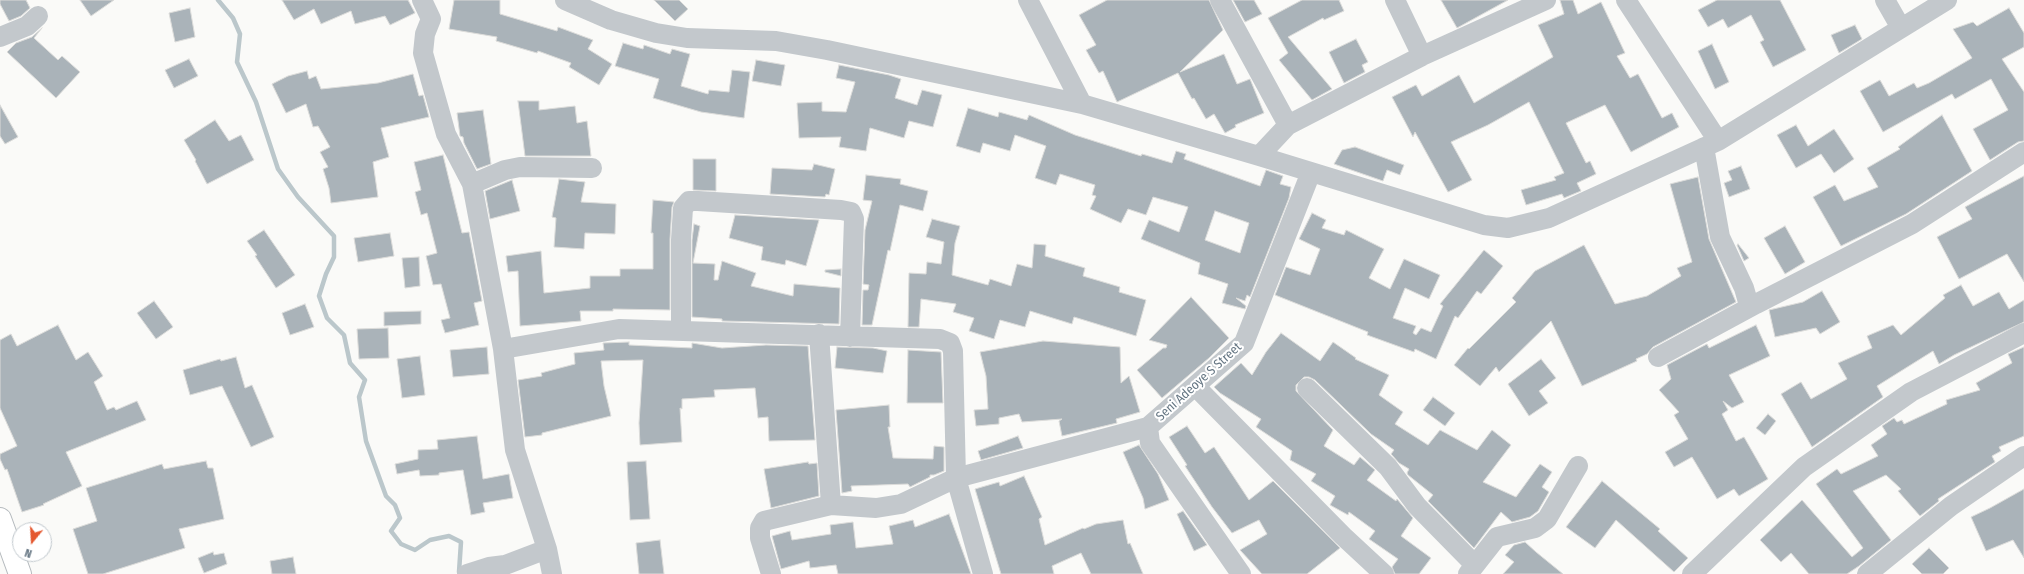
<!DOCTYPE html>
<style>
body{margin:0}
#map{position:relative;width:2024px;height:574px;overflow:hidden;background:#fafaf8;font-family:"Fira Sans Condensed",sans-serif}
canvas{display:block}
.north{position:absolute;left:12px;top:522px;width:40px;height:40px;box-sizing:border-box;background:#fff;border:1px solid #c1c8cd;border-radius:50%;rotate:198deg;font-size:11px;font-weight:700;line-height:16px;text-align:center;color:#657683}
.north::after{content:'';display:block;margin:auto;width:14px;height:18px;background:#e4572e;clip-path:polygon(50% 0,100% 100%,50% 72%,0 100%)}
</style>
<div id="map">
<canvas width="2024" height="574"></canvas>
<div class="north">N</div>
</div>
<script>
const ctx = document.querySelector('canvas').getContext('2d');
ctx.lineJoin = 'round';
const poly = rows => new Path2D(rows.map(r => 'M' + r).join(''));
function strokePath(path, color, width, dash) { ctx.strokeStyle = color; ctx.lineWidth = width; ctx.lineCap = dash ? 'butt' : 'round'; ctx.setLineDash(dash || []); ctx.stroke(path); }
function fill(path, color) { ctx.fillStyle = color; ctx.fill(path, 'evenodd'); }
function write(font, color, halo, rows, align = 'center') {
  ctx.font = font + ' "Fira Sans Condensed",sans-serif'; ctx.lineWidth = 4; ctx.setLineDash([]); ctx.textBaseline = 'middle'; ctx.strokeStyle = halo; ctx.fillStyle = color; for (const [text, x, y, turn = 0] of rows) {
    ctx.save(); ctx.translate(x, y); ctx.rotate((+turn || 0) * Math.PI / 180); ctx.textAlign = isNaN(turn) ? turn : align; if (halo) ctx.strokeText(text, 0, 0); ctx.fillText(text, 0, 0); ctx.restore();
  }
}
strokePath(poly([
 [218,0,233,18,240,34,237,62,256,102,278,169,298,197,334,236,334,257,326,274,319,296,327,318,344,335,350,363,365,380,359,397,366,441,386,496,395,505,400,518,391,531,401,544,415,550,430,540,449,536,461,542,459,572]
]), '#bbc7cb', 4.5);
const building = poly([
 [0,0,26,0,30,8,21,16,9,21,0,4,0,0],
 [80,0,114,0,91,16,80,0],
 [282,0,408,0,415,13,390,25,385,16,355,24,351,11,321,24,314,9,294,20,282,0],
 [454,0,500,0,500,14,557,31,558,27,593,40,588,49,612,64,599,85,569,67,571,63,538,51,537,53,496,41,497,37,449,29,454,0],
 [654,0,679,0,688,9,675,21,654,0],
 [1107,0,1209,0,1223,30,1180,72,1224,54,1237,84,1250,79,1264,113,1235,125,1236,127,1225,133,1214,114,1206,119,1194,98,1192,99,1178,73,1117,102,1103,71,1099,73,1086,50,1096,45,1079,15,1107,0],
 [1233,0,1254,0,1262,14,1245,22,1233,0],
 [1302,0,1339,0,1344,11,1324,20,1323,18,1288,37,1332,89,1312,100,1279,60,1288,53,1268,18,1302,0],
 [1441,0,1508,0,1457,28,1441,0],
 [1560,0,1573,0,1578,14,1601,2,1625,53,1617,56,1630,78,1638,74,1662,118,1672,113,1679,127,1631,152,1605,105,1566,123,1586,163,1590,161,1596,174,1577,183,1581,191,1564,198,1562,194,1526,205,1521,190,1556,180,1554,177,1564,173,1529,102,1488,125,1451,142,1472,180,1448,192,1415,132,1413,137,1392,97,1416,85,1422,96,1459,75,1474,103,1553,57,1538,25,1564,14,1560,0],
 [1717,0,1780,0,1806,50,1773,67,1760,42,1764,40,1751,15,1728,28,1723,19,1708,27,1698,10,1717,0],
 [190,8,195,37,175,42,169,13,190,8],
 [2009,8,2024,33,2024,47,2002,59,2024,92,2024,141,2018,142,1990,160,1973,129,2008,110,1991,79,1955,99,1952,94,1883,132,1860,91,1880,80,1889,96,1914,83,1917,88,1929,83,1972,58,1953,29,1973,22,1977,26,2009,8],
 [1855,25,1862,39,1839,53,1831,35,1855,25],
 [42,28,34,38,58,60,62,56,80,72,56,98,7,52,16,43,32,37,42,28],
 [1356,39,1368,62,1362,65,1365,72,1344,83,1329,52,1356,39],
 [623,43,643,49,644,45,670,54,672,49,690,54,681,86,708,94,709,90,729,92,732,70,750,72,744,118,701,112,653,98,659,79,615,66,623,43],
 [1712,44,1729,82,1715,89,1698,51,1712,44],
 [189,59,198,76,174,88,165,70,189,59],
 [756,60,785,65,781,86,752,81,756,60],
 [839,65,889,75,901,79,895,98,917,105,922,90,942,95,933,127,909,121,904,138,870,128,866,151,839,147,841,137,799,138,797,103,822,102,822,111,846,112,855,82,836,78,839,65],
 [307,71,309,79,316,76,321,89,378,83,413,74,419,96,423,95,429,117,381,128,389,157,373,162,378,197,331,203,329,188,323,169,328,167,320,152,330,147,318,126,313,127,306,104,286,113,272,84,288,76,307,71],
 [518,101,539,101,539,110,575,106,577,123,587,121,591,156,525,156,518,101],
 [0,105,18,137,5,144,0,136,0,105],
 [968,108,998,117,999,112,1027,120,1029,115,1075,135,1141,156,1142,154,1172,163,1176,151,1186,154,1184,159,1260,186,1266,170,1283,176,1280,184,1291,187,1289,198,1250,297,1247,295,1245,301,1236,298,1246,306,1245,309,1222,303,1228,284,1198,274,1200,263,1141,239,1149,220,1179,232,1188,207,1153,197,1146,215,1128,209,1121,223,1090,209,1096,196,1092,195,1095,185,1060,174,1056,185,1035,178,1046,146,1015,135,1010,151,983,143,980,153,956,146,968,108],
 [1215,211,1249,223,1240,253,1205,240,1215,211],
 [483,110,491,164,477,169,464,143,463,137,460,136,457,113,483,110],
 [1942,115,1972,171,1906,214,1841,246,1813,197,1835,185,1844,201,1878,187,1867,168,1900,149,1898,147,1942,115],
 [215,120,229,141,241,135,254,160,207,184,195,161,196,160,184,140,215,120],
 [1796,125,1808,146,1834,129,1854,159,1834,173,1821,154,1796,168,1777,135,1796,125],
 [1355,147,1404,165,1400,175,1387,170,1383,181,1334,164,1342,150,1355,147],
 [443,155,462,233,469,232,482,301,474,303,479,325,445,333,441,320,450,318,441,284,433,285,426,256,437,253,427,213,421,215,415,192,421,190,414,162,443,155],
 [693,159,716,159,716,191,693,190,693,159],
 [814,164,835,169,829,195,826,194,825,197,770,194,772,168,812,170,814,164],
 [1741,166,1750,189,1729,197,1724,183,1732,180,1728,171,1741,166],
 [866,175,901,179,900,184,928,191,923,211,900,205,890,251,888,250,872,325,862,325,863,290,868,290,869,285,863,284,865,230,872,201,863,200,866,175],
 [2024,176,2024,282,2007,254,1959,279,1937,237,1972,219,1965,207,2024,176],
 [1698,177,1709,239,1736,302,1653,347,1647,354,1636,359,1637,361,1582,386,1551,321,1499,372,1496,367,1480,386,1454,365,1468,348,1469,349,1516,302,1512,298,1535,271,1584,245,1615,304,1647,296,1681,276,1677,268,1692,262,1670,184,1698,177],
 [559,179,585,182,581,202,616,204,615,234,585,233,584,249,554,247,556,218,552,217,559,179],
 [512,180,520,211,490,219,485,191,512,180],
 [653,200,674,202,672,207,670,239,670,310,613,309,613,311,580,311,581,321,520,326,518,271,508,272,506,256,541,251,544,293,590,288,590,276,620,276,620,269,653,269,653,233,651,233,653,200],
 [1312,213,1326,220,1322,228,1344,235,1346,230,1384,249,1369,278,1390,289,1404,259,1440,275,1429,299,1405,288,1393,318,1416,326,1413,333,1416,335,1421,328,1431,332,1443,306,1440,304,1484,250,1503,266,1481,294,1477,291,1458,318,1455,316,1436,359,1415,349,1414,352,1367,335,1368,332,1275,295,1286,267,1310,275,1320,249,1299,239,1312,213],
 [735,215,819,220,806,266,786,260,785,265,761,260,763,247,729,238,735,215],
 [932,219,960,226,955,243,952,275,988,285,990,279,1011,286,1017,264,1032,268,1034,244,1046,245,1045,256,1085,268,1083,276,1120,287,1119,292,1146,300,1136,336,1074,317,1072,324,1030,311,1025,327,1000,320,994,339,969,331,974,318,953,312,956,304,921,299,919,327,908,327,909,273,926,274,927,262,941,264,944,242,926,237,932,219],
 [694,224,700,226,693,263,715,264,714,280,718,280,722,261,756,273,751,286,793,296,794,284,840,288,839,324,722,321,722,319,692,317,692,240,694,224],
 [1785,226,1805,262,1785,274,1764,238,1785,226],
 [264,230,295,275,276,288,255,256,257,255,247,241,264,230],
 [390,233,394,256,358,262,354,238,390,233],
 [1738,244,1749,258,1744,261,1737,245,1738,244],
 [419,257,420,286,405,288,402,258,419,257],
 [841,269,841,276,825,272,825,270,841,269],
 [1961,285,1973,306,1999,292,2009,309,2024,300,2024,322,1954,355,1939,364,1933,351,1877,386,1883,397,1812,447,1781,394,1801,382,1811,399,1847,379,1838,363,1872,348,1867,336,1893,325,1901,335,1945,298,1943,295,1961,285],
 [1822,291,1840,322,1820,334,1816,328,1775,337,1769,310,1803,302,1822,291],
 [1191,297,1229,338,1209,358,1162,398,1137,370,1163,348,1166,348,1167,345,1149,340,1191,297],
 [154,301,173,327,156,339,137,313,154,301],
 [305,304,314,327,290,335,282,313,305,304],
 [421,311,421,324,384,326,384,312,421,311],
 [58,325,76,360,88,352,103,376,94,382,107,410,114,407,116,410,137,401,146,420,66,452,82,486,43,504,44,505,22,512,7,469,5,470,0,459,0,454,17,446,0,408,0,340,11,334,17,346,58,325],
 [1756,325,1770,356,1729,375,1744,402,1732,408,1723,401,1728,410,1722,414,1736,441,1744,437,1768,479,1739,496,1734,489,1717,499,1692,457,1674,467,1665,452,1688,439,1674,415,1679,412,1659,390,1671,379,1667,365,1707,344,1709,348,1756,325],
 [388,328,389,358,359,359,357,329,388,328],
 [1281,333,1320,361,1333,342,1356,358,1355,359,1389,375,1379,395,1403,412,1395,424,1428,445,1440,430,1477,450,1492,430,1511,445,1483,482,1516,497,1540,464,1552,472,1542,487,1549,492,1538,511,1530,517,1512,522,1501,512,1474,548,1428,501,1433,495,1408,475,1407,473,1409,469,1399,463,1391,454,1394,450,1371,434,1315,380,1309,377,1304,377,1296,385,1296,391,1333,430,1324,446,1354,465,1360,457,1375,470,1367,480,1396,501,1397,499,1413,518,1401,536,1431,558,1419,574,1395,574,1392,567,1398,559,1369,539,1375,531,1349,512,1348,515,1330,505,1335,496,1311,481,1316,474,1290,460,1292,451,1256,427,1261,419,1220,393,1214,387,1241,363,1252,375,1266,352,1281,333],
 [1043,341,1120,347,1121,383,1129,376,1140,412,1116,419,1117,423,1062,436,1059,421,1062,419,1022,422,1019,414,999,418,999,424,976,426,974,410,988,409,986,376,980,352,1043,341],
 [629,342,629,345,692,348,692,343,722,348,766,345,808,346,815,440,769,441,768,417,758,418,755,388,714,390,715,397,682,399,682,409,680,408,682,442,640,445,639,423,643,360,601,361,604,386,611,416,542,433,542,435,525,437,518,380,542,376,541,373,575,364,574,353,604,350,603,343,629,342],
 [487,347,489,374,453,377,450,350,487,347],
 [837,347,873,348,887,351,883,373,835,368,837,347],
 [2024,347,2024,436,1999,447,2001,451,1992,456,1995,462,1938,499,1939,501,1920,516,1898,491,1901,489,1886,475,1853,491,1891,540,1859,566,1847,574,1809,574,1791,553,1781,562,1760,540,1802,500,1852,557,1863,548,1816,484,1837,469,1841,474,1878,456,1871,445,1887,434,1882,426,1894,418,1897,422,1902,420,1904,424,1947,404,1946,400,1980,390,1976,383,2012,363,2008,354,2024,347],
 [908,350,941,352,943,403,907,403,908,350],
 [420,356,425,395,402,398,397,359,420,356],
 [236,357,245,388,252,385,274,437,251,447,222,386,190,395,183,370,220,359,221,361,236,357],
 [1541,359,1556,378,1539,391,1548,403,1529,416,1508,384,1541,359],
 [1433,397,1455,413,1445,426,1423,410,1433,397],
 [889,405,890,427,888,427,893,458,933,459,934,446,944,447,944,471,934,475,930,475,930,477,910,487,908,484,851,486,852,491,842,493,836,410,889,405],
 [1768,414,1776,421,1765,435,1756,428,1768,414],
 [1187,426,1205,453,1214,447,1249,500,1273,481,1340,548,1307,574,1262,574,1240,550,1267,534,1259,520,1232,533,1212,507,1185,466,1187,465,1169,437,1187,426],
 [477,436,483,479,509,474,513,498,483,503,485,512,471,515,463,470,439,473,439,475,420,476,419,470,397,474,395,464,418,459,418,450,438,449,437,440,477,436],
 [1018,436,1023,448,981,460,978,451,1018,436],
 [1139,445,1158,474,1169,500,1145,509,1143,498,1123,452,1139,445],
 [206,461,208,468,213,468,224,519,179,529,185,548,103,574,88,574,73,529,97,521,86,488,162,464,164,469,206,461],
 [646,461,650,519,630,520,627,462,646,461],
 [808,462,809,464,817,463,819,496,771,508,764,469,808,462],
 [1024,476,1042,517,1039,519,1045,545,1083,528,1084,529,1096,524,1123,520,1128,544,1130,543,1143,574,1091,574,1081,553,1052,566,1054,574,1001,574,975,489,999,482,1000,486,1024,476],
 [1602,481,1660,529,1658,531,1688,558,1674,572,1616,520,1595,548,1566,527,1602,481],
 [2024,489,2024,558,2013,540,1986,551,1971,517,1990,508,2024,489],
 [1183,511,1207,545,1194,551,1177,514,1183,511],
 [949,514,971,574,838,574,836,565,810,568,809,561,781,569,772,536,790,531,792,540,831,534,830,525,853,522,856,548,893,544,889,526,913,520,915,527,949,514],
 [660,540,664,574,639,574,636,543,660,540],
 [1525,542,1536,552,1563,574,1503,574,1514,562,1505,555,1514,545,1525,542],
 [1929,548,1949,568,1943,574,1922,574,1912,564,1929,548],
 [213,552,214,555,224,553,227,564,204,573,198,558,213,552],
 [293,557,296,574,272,574,270,561,293,557]
]);
fill(building, '#aab3b9');
strokePath(building, '#dcdcda', 1);
const major = poly([
 [0,519,20,574]
]);
strokePath(major, '#b5babe', 24);
strokePath(poly([
 [422,0,431,19,425,34,423,53,446,134,472,184,503,349,515,450,547,549,552,574],
 [565,0,611,20,656,33,687,38,776,41,827,50,1082,104],
 [1028,0,1082,104,1259,156,1484,225,1508,228,1549,218,1718,141,1947,0],
 [1220,0,1288,125],
 [1395,0,1422,56],
 [1626,0,1718,141],
 [1885,0,1901,28],
 [0,37,27,26,38,16],
 [1704,147,1720,237,1744,288,1748,302,1756,304,1912,224,2024,152],
 [1259,156,1288,125,1422,56,1546,0],
 [472,184,505,170,520,167,592,168],
 [681,331,681,240,683,208,689,201,698,201,841,210,851,212,854,219,850,337],
 [819,334,831,505],
 [503,349,619,329,940,339,950,343,953,351,956,478,983,574],
 [1658,357,1756,304],
 [1195,386,1343,536,1384,574],
 [1307,388,1388,467,1417,506,1475,565],
 [467,574,489,567,505,565,547,549],
 [771,574,760,538,760,528,764,521,831,505,876,508,901,504,956,478,1148,427],
 [1241,574,1150,443,1148,427,1244,343,1311,172],
 [1468,574,1497,537,1535,528,1547,519,1578,466],
 [1692,574,1804,467,1911,392,2024,333],
 [1867,574,1951,506,2024,456]
]), '#c3c8cc', 20);
strokePath(major, '#fff', 22);
write('13px', '#657683', '#fff', [
 ["Seni Adeoye S Street",1199,382,-42]
]);
</script>
